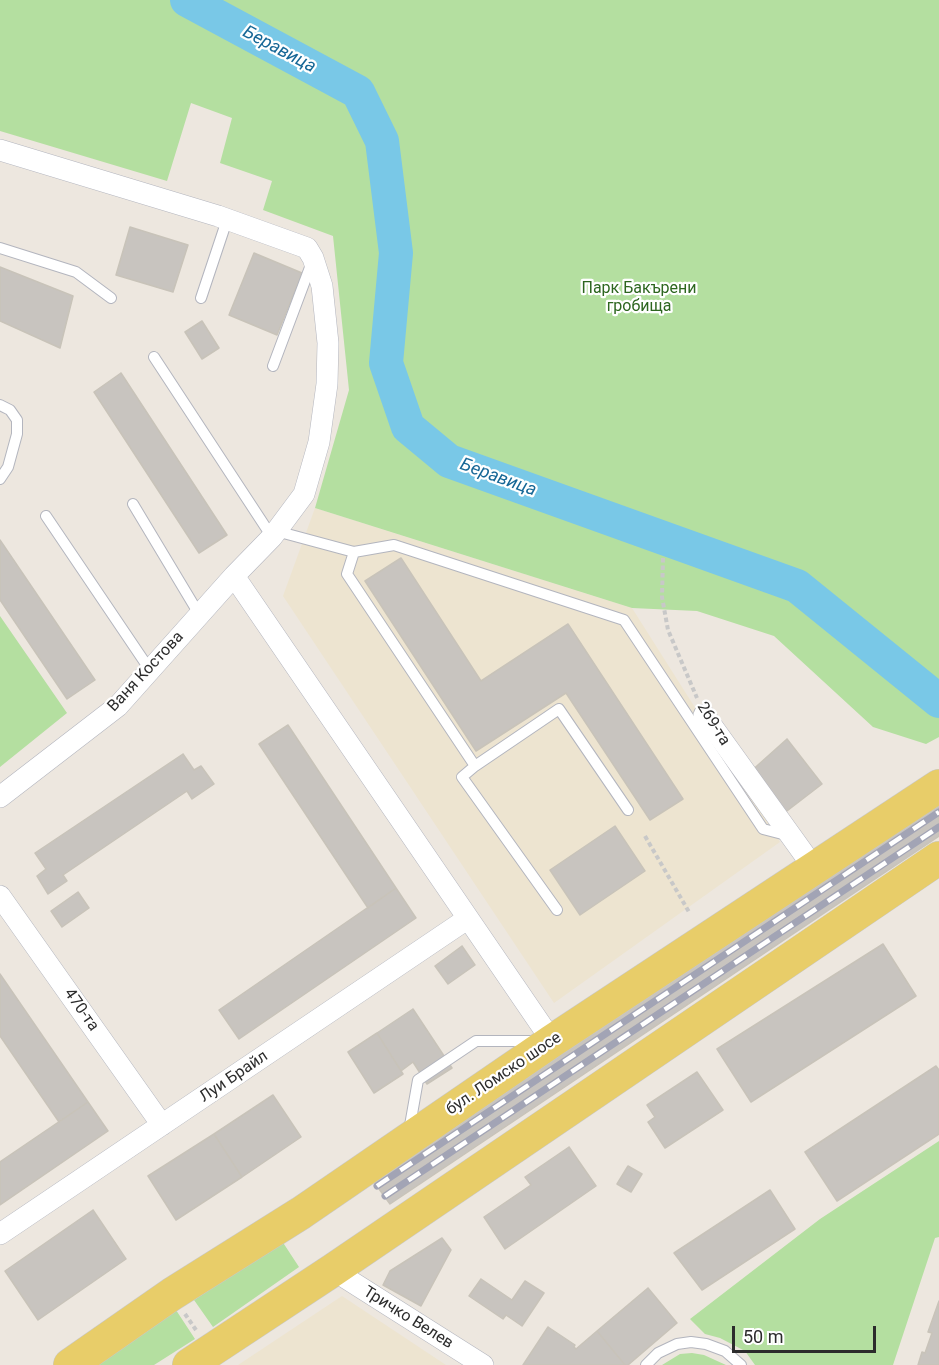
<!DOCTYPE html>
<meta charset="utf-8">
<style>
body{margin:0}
#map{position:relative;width:939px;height:1365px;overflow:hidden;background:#ede7df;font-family:Roboto,sans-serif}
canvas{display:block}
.scale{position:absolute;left:732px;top:1326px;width:144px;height:27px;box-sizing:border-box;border:3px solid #2c2c2c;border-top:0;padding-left:8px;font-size:18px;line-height:21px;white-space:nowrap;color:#2c2c2c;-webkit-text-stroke:4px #fff;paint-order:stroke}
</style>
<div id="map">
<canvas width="939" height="1365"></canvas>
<div class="scale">50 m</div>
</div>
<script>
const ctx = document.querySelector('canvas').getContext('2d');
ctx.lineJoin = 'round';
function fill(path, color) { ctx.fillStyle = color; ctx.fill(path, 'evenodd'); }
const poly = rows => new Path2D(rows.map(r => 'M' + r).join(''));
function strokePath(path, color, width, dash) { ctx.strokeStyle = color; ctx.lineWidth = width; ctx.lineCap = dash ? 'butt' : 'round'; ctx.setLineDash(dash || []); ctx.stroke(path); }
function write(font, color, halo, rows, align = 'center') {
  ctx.font = font + ' Roboto,sans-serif'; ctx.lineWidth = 4.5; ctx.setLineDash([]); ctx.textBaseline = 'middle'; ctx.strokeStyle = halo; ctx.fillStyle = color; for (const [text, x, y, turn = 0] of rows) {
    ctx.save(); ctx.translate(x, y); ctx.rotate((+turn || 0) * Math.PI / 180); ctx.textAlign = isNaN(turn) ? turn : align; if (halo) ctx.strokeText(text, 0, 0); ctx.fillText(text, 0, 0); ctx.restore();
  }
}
fill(poly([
 [315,508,632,608,780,842,554,1003,283,596],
 [342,1296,446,1365,238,1365]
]), '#ede4d0');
fill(poly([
 [0,0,939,0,939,737,926,744,873,727,774,636,697,611,632,608,315,508,349,390,333,236,263,210,272,181,220,163,232,118,191,103,167,181,0,131],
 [0,616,67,713,0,767],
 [939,1141,939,1237,935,1238,893,1365,755,1365,745,1351,720,1338,705,1334,690,1319,820,1219],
 [282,1241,299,1267,213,1327,194,1300],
 [176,1310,195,1339,154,1365,98,1365],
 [692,1353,704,1355,726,1365,662,1365,680,1354]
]), '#b4dfa0');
strokePath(poly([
 [187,0,358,92,382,141,396,253,386,363,408,427,449,461,797,586,939,701]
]), '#79c8e7', 34);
const building = poly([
 [130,227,188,245,173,292,116,275,130,227],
 [254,253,302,273,277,335,229,315,254,253],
 [0,267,73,296,60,348,0,321,0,267],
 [202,321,219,348,202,359,185,332,202,321],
 [121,373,227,535,199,553,94,392,121,373],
 [0,540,95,680,67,699,0,600,0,540],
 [401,558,481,681,568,624,683,799,650,820,566,693,476,751,365,581,401,558],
 [288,725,396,888,368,908,259,744,288,725],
 [787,739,822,784,783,814,749,773,787,739],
 [183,754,194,770,201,766,214,784,192,799,187,791,63,875,67,881,48,894,37,876,46,869,35,853,183,754],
 [939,803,939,836,390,1204,371,1178,939,803],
 [615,826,645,871,580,915,550,870,615,826],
 [396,888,416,918,239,1039,219,1010,396,888],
 [78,892,89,908,62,927,51,911,78,892],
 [883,944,916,996,751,1102,717,1049,883,944],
 [462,946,475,965,448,984,435,966,462,946],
 [0,974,88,1102,59,1122,0,1036,0,974],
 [413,1009,452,1068,427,1084,413,1062,401,1071,377,1033,413,1009],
 [377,1033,403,1074,374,1093,348,1052,377,1033],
 [936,1066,939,1070,939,1134,837,1201,805,1152,936,1066],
 [697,1072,723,1110,665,1148,648,1122,655,1117,647,1105,697,1072],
 [273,1095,301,1137,242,1177,214,1134,273,1095],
 [88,1102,108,1131,0,1205,0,1162,88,1102],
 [214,1134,242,1177,176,1220,148,1176,214,1134],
 [569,1147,596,1186,505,1249,484,1217,531,1185,525,1177,569,1147],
 [628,1166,642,1174,631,1192,617,1184,628,1166],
 [770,1190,795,1229,702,1290,674,1253,770,1190],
 [93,1210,126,1259,38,1320,5,1271,93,1210],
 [442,1238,451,1250,421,1306,383,1285,390,1271,442,1238],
 [481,1279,512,1300,525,1281,544,1293,522,1326,506,1315,503,1319,469,1296,481,1279],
 [648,1288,677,1323,628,1365,625,1365,597,1331,648,1288],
 [939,1301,939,1365,918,1365,922,1352,925,1353,932,1333,928,1332,939,1301],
 [548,1327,575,1345,574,1347,576,1349,597,1331,625,1365,523,1365,548,1327]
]);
fill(building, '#c8c4bf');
strokePath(building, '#c8c3b9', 1.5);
const service = poly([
 [0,248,76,272,111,298],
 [201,298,227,220],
 [154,357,272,537],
 [273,366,312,262],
 [0,405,10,410,17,420,17,434,8,467,0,479],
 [133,504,199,614],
 [46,516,150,670],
 [276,531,354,552,394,545,624,620,763,829,790,836],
 [354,552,347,574,475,766,559,709,628,810],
 [475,766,462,777,557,910],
 [409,1131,418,1080,476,1041,537,1041],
 [646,1365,658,1353,677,1344,691,1342,706,1344,725,1351,741,1365]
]);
const minor = poly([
 [0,150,218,216,307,248,313,258,322,286,328,343,327,384,319,442,304,494,272,537,234,576,118,706,0,797],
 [234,576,552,1041],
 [704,715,814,868],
 [0,896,162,1125],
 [0,1234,467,919],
 [333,1270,483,1365]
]);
const primary = poly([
 [70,1365,172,1294,301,1213,552,1041,939,786],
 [189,1365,333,1270,939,858]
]);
strokePath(service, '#b3b5be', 12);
strokePath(minor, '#b3b5be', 22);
strokePath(primary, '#c8c8c8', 34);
strokePath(poly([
 [663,558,662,597,668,630,697,698],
 [645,836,689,912],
 [185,1314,196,1330]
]), '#c8c8c8', 4, [4.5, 3]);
strokePath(service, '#fff', 10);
strokePath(minor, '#fff', 21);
strokePath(primary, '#e8cd69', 33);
const rail = poly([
 [377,1186,939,812],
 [385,1196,939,827]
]);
strokePath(rail, '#a2a4b5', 7);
strokePath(rail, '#fff', 4.5, [14]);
write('16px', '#2d661f', '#fff', [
 ["Парк Бакърени",639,289],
 ["гробища",639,307]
]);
write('16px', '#2c2c2c', '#fff', [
 ["Ваня Костова",146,672,-47],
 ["269-та",713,724,58],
 ["470-та",81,1010,55],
 ["бул. Ломско шосе",504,1074,-34],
 ["Луи Брайл",234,1077,-34],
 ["Тричко Велев",408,1318,32]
]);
write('italic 18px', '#166796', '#fff', [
 ["Беравица",279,50,28],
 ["Беравица",498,478,20]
]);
</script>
